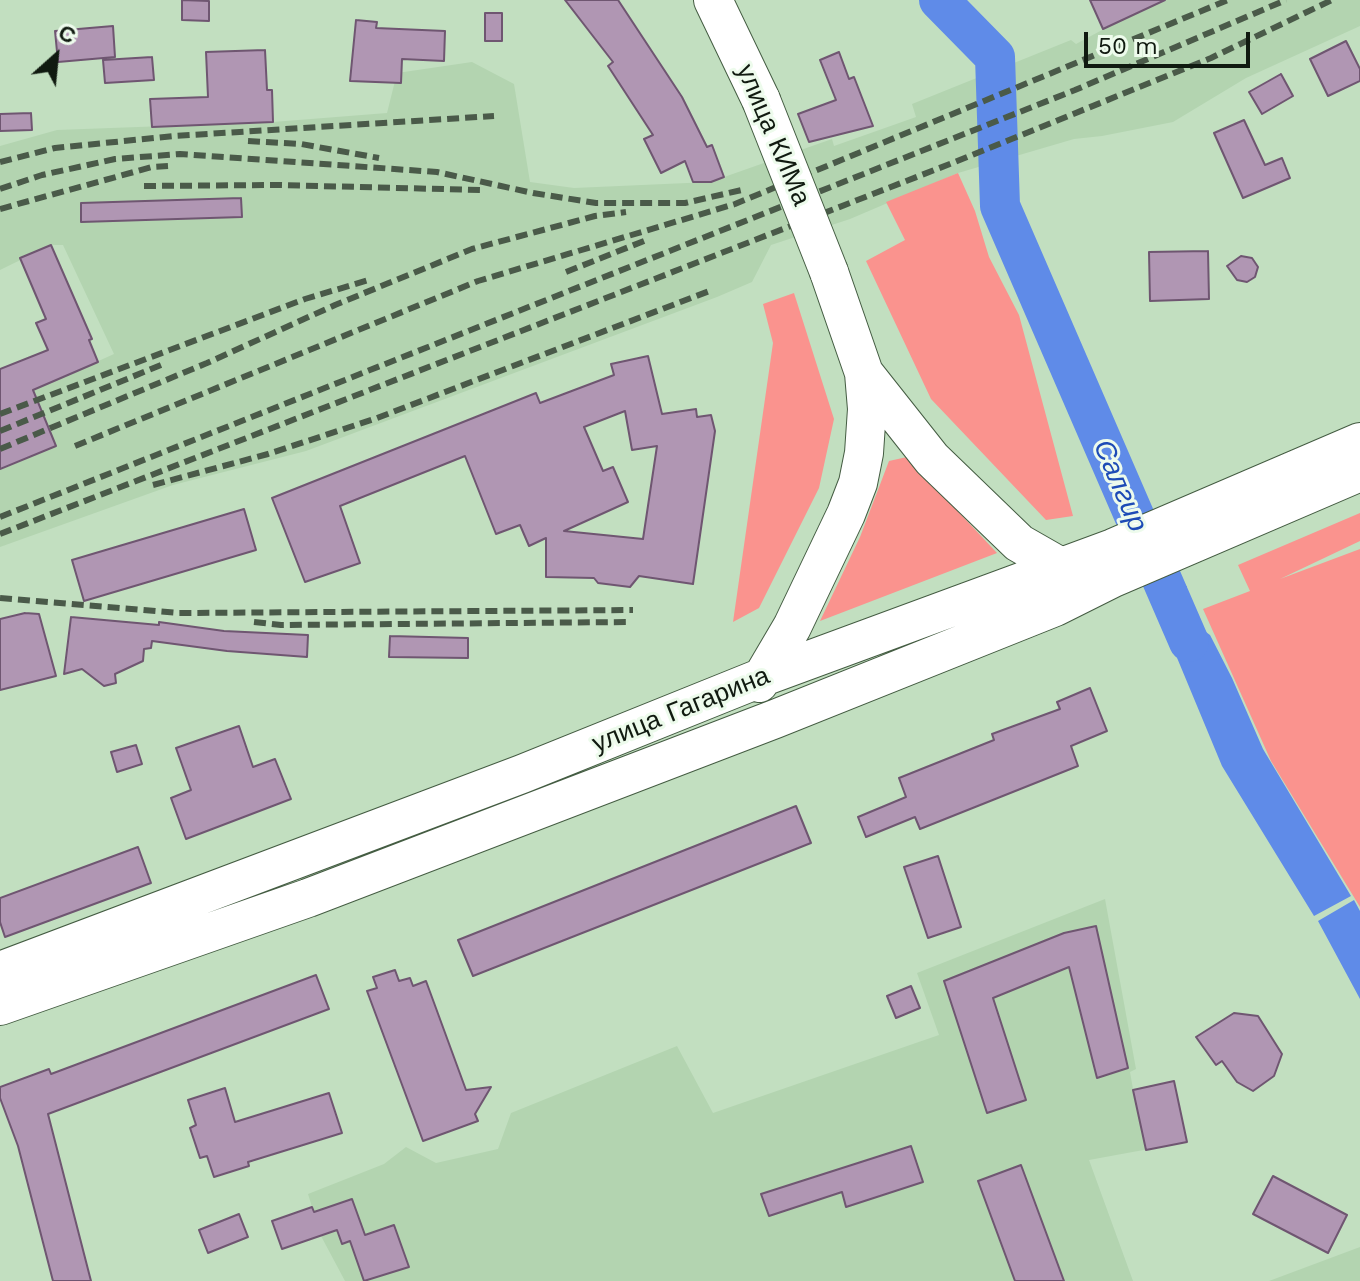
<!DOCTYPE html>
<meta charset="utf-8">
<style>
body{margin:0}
#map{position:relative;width:1360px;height:1281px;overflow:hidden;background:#c2dfc0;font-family:"Work Sans",sans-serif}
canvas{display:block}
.north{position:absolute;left:16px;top:16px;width:80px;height:80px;-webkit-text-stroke:6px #edfbec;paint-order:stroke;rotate:27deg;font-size:22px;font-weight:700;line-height:32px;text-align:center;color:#101a10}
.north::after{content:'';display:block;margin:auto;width:28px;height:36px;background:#101a10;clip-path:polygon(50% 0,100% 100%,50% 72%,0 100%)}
.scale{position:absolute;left:1084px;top:32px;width:166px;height:36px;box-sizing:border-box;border:4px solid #101a10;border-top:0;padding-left:10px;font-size:24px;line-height:28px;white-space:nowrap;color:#101a10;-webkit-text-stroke:6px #edfbec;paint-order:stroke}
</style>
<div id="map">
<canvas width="1360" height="1281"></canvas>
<div class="north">С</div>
<div class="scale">50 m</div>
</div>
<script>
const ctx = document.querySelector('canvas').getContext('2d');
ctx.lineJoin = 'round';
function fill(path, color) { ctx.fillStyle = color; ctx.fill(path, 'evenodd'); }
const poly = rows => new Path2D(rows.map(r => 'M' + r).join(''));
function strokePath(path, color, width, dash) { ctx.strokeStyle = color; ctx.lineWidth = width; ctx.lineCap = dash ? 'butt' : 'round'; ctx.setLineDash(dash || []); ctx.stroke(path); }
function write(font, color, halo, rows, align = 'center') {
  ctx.font = font + ' "Work Sans",sans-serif'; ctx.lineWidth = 6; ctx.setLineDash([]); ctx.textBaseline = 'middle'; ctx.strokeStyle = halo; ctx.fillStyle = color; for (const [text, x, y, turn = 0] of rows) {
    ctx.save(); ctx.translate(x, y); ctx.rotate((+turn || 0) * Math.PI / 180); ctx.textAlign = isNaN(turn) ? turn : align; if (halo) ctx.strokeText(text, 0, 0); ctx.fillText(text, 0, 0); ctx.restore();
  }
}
fill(poly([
 [1158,0,1360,0,1360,26,1246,78,1173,122,1102,136,1074,139,958,173,850,219,771,245,752,282,717,297,306,451,173,485,0,547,0,470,56,446,34,390,114,354,63,245,51,245,0,270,0,146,57,130,273,122,387,113,397,73,472,62,514,84,530,182,574,188,710,182,832,139,834,146,916,117,912,104,1071,40,1076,44],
 [1105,899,1136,1069,1130,1072,1133,1089,1174,1081,1187,1142,1089,1160,1133,1281,345,1281,321,1236,308,1194,384,1164,406,1147,436,1163,498,1149,511,1113,677,1046,713,1113,939,1035,917,973],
 [1360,1247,1360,1281,1269,1281]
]), '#b3d4b0');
fill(poly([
 [958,173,975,211,989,257,1019,315,1073,516,1046,520,931,399,866,261,905,240,886,202],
 [794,293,834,419,819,488,759,608,733,622,773,343,763,304],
 [907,457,997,553,820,621,860,537,889,461],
 [1360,513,1360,541,1280,579,1360,549,1360,907,1271,761,1203,609,1250,591,1238,565]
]), '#fa938e');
fill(poly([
 [1187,586,1187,608,1191,621,1210,635,1232,678,1263,749,1351,896,1314,916,1222,766,1153,600],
 [1354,900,1360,911,1360,999,1318,921]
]), '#5f8be8');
strokePath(poly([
 [939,0,995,57,1000,206,1189,642]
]), '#5f8be8', 40);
const building = poly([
 [182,0,209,1,209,21,182,20,182,0],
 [565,0,618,0,682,97,707,147,712,145,724,177,711,182,693,182,685,161,661,173,644,139,653,135,608,66,613,62,565,0],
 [1090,0,1165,0,1103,29,1090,0],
 [485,13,502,13,502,41,485,41,485,13],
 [356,20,377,22,376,28,445,31,444,61,402,59,401,83,350,81,356,20],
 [113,26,115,57,58,62,55,31,113,26],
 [1346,41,1360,69,1360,81,1328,96,1310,59,1346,41],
 [265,50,267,90,272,90,273,122,152,127,150,99,208,97,206,52,265,50],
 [839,52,849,79,854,77,873,126,809,142,798,114,836,100,820,60,839,52],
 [152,57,154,80,105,83,103,60,152,57],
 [1281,74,1293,96,1262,114,1249,92,1281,74],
 [31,113,32,130,0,131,0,114,31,113],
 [1244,120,1265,165,1282,158,1290,178,1243,198,1214,133,1244,120],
 [241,198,242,217,81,222,81,203,241,198],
 [51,245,92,339,89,340,98,362,33,390,56,446,0,469,0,369,48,350,36,323,46,319,20,258,51,245],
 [1208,251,1209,299,1150,301,1149,252,1208,251],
 [1241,256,1252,258,1258,267,1255,277,1247,282,1237,280,1227,266,1241,256],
 [648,356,662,414,696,409,697,417,711,415,715,431,693,584,639,576,630,587,598,583,594,578,546,577,546,538,529,546,520,525,496,534,465,456,340,506,360,563,305,582,272,498,536,393,540,403,614,375,611,364,648,356],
 [625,411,632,450,657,446,643,539,564,531,628,502,613,467,603,471,584,427,625,411],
 [244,509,256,550,84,601,72,560,244,509],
 [25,613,39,614,56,676,0,690,0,619,25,613],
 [71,617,159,625,159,622,224,631,308,635,307,657,227,651,152,641,151,648,144,649,143,661,115,674,116,683,104,686,82,669,64,674,71,617],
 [390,636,468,638,468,658,389,657,390,636],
 [1090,688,1107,731,1071,746,1078,766,920,829,915,817,866,837,858,817,906,797,899,778,994,740,992,734,1060,709,1057,702,1090,688],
 [239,726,253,767,275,759,291,799,186,839,171,798,191,790,176,748,239,726],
 [136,745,142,764,117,772,111,752,136,745],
 [796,806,811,843,473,976,458,940,796,806],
 [138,847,151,883,5,937,0,922,0,898,138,847],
 [938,856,961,927,928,938,904,867,938,856],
 [1096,926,1128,1068,1097,1078,1069,967,993,998,1026,1100,987,1113,944,981,1064,933,1096,926],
 [395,970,399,981,410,978,413,986,426,981,466,1090,491,1087,475,1114,478,1121,423,1141,367,991,377,988,373,977,395,970],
 [316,975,329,1009,48,1114,91,1281,53,1281,18,1146,0,1098,0,1087,49,1069,51,1074,316,975],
 [911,986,920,1008,896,1018,887,996,911,986],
 [1234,1013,1258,1016,1282,1054,1274,1076,1253,1091,1237,1082,1222,1061,1216,1065,1196,1037,1234,1013],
 [1174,1081,1187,1142,1146,1150,1133,1090,1174,1081],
 [225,1088,235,1122,329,1093,342,1133,248,1162,249,1166,214,1177,207,1156,200,1158,190,1128,196,1125,188,1100,225,1088],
 [911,1146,923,1182,846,1207,842,1192,769,1216,761,1194,911,1146],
 [1021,1165,1064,1281,1015,1281,978,1181,1021,1165],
 [1273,1176,1347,1215,1328,1253,1253,1214,1273,1176],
 [352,1199,365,1235,394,1225,409,1267,364,1281,350,1241,342,1244,337,1230,282,1249,272,1221,312,1207,314,1212,352,1199],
 [239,1214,248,1237,208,1253,199,1230,239,1214]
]);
fill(building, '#b096b3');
strokePath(building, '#6f5671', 2);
const major = poly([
 [713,0,761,100],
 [864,373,932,459,1019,543,1061,567,1074,571],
 [759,683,792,627,846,514,858,483,864,453,867,409,864,373,829,272],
 [0,971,522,774,763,677,1113,548,1360,442],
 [0,1006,308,898,775,719,1055,607,1113,578,1360,472]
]);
strokePath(major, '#445c42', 40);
strokePath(major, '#fff', 38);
strokePath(poly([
 [248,141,301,144,379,158],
 [0,162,55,148,174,136,494,116],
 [144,186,278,185,481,190],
 [0,189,42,175,115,159,180,154,437,172,533,193,596,203,685,203,746,189],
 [0,209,152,167,168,166],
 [566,272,649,239],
 [0,414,305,299,372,279],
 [0,431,161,365],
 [75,446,478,281,735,204,1228,0],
 [0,449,207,363,335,305,472,249,595,216,626,212],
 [153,485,268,454,377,418,712,290],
 [0,517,1075,90,1286,0],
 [0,534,955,162,1211,58,1332,0],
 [0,598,179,613,633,610],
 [254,622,281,625,631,622]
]), '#4a5a49', 6, [12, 6]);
const majorBridge = poly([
 [761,100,829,272]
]);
strokePath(majorBridge, '#445c42', 40, []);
strokePath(majorBridge, '#fff', 38);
write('26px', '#101a10', '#edfbec', [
 ["улица КИМа",773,135,67],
 ["улица Гагарина",681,710,-22]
]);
write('italic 28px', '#1d4bb6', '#edfbec', [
 ["Салгир",1120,486,67]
]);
</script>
